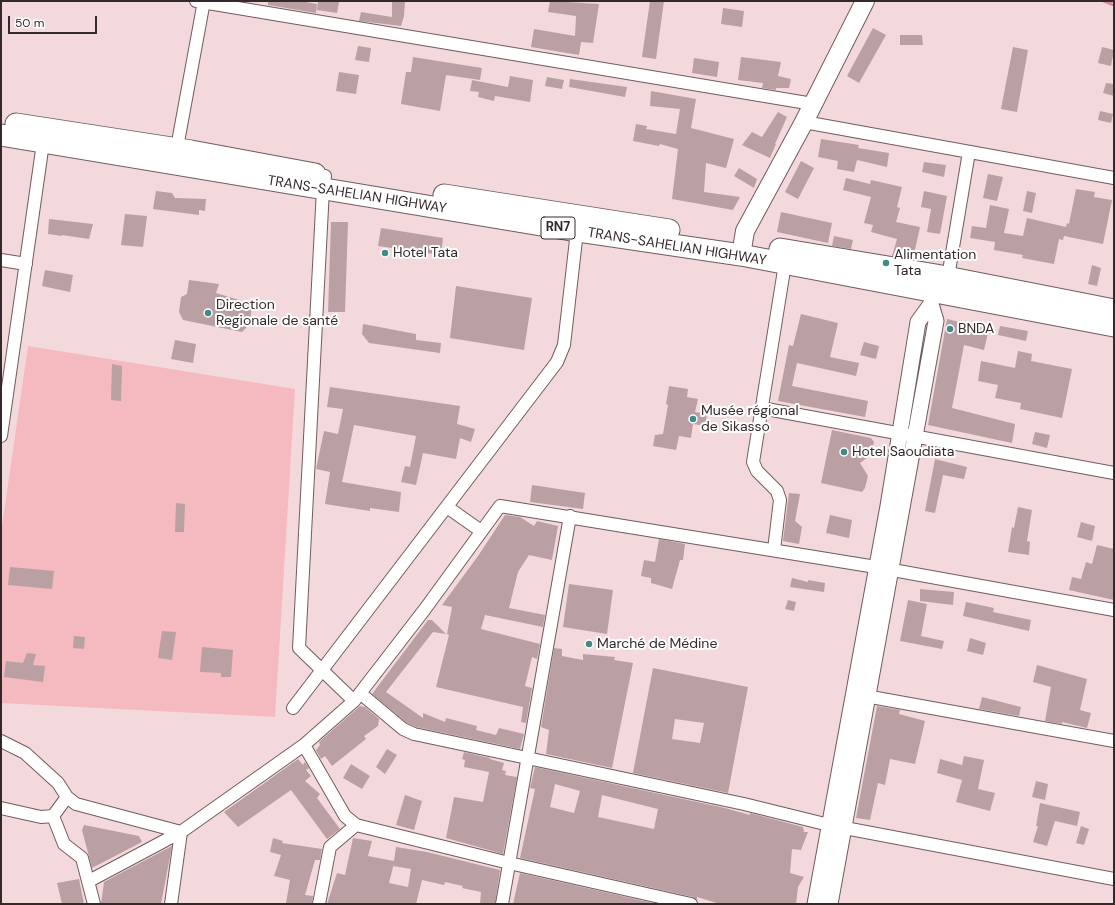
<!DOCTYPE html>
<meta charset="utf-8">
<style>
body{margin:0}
#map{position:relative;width:1115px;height:905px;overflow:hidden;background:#f4d9dc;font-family:"DM Sans",sans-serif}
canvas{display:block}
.frame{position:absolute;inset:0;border:2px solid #34292a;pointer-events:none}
.scale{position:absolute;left:8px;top:16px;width:89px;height:18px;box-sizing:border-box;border:2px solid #34292a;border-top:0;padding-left:5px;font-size:12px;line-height:14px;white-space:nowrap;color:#34292a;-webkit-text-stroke:3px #fff;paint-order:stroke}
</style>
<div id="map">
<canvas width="1115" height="905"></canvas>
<div class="frame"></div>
<div class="scale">50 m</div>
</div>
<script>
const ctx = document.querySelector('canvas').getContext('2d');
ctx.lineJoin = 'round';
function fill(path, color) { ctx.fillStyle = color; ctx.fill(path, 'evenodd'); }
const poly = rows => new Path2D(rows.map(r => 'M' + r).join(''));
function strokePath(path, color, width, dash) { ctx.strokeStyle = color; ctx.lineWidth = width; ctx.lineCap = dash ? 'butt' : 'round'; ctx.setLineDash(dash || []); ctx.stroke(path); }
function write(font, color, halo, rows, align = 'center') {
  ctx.font = font + ' "DM Sans",sans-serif'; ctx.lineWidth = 4; ctx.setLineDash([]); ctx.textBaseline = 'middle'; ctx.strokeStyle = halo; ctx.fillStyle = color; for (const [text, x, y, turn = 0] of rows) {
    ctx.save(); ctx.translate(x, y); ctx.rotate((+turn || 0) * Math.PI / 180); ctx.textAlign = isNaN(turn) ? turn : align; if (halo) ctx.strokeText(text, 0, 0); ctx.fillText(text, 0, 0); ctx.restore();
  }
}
fill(poly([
 [28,346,295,389,275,717,1,703,1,533]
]), '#f5b9c0');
strokePath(poly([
 [1104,1,1114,5]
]), '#dc8a95', 3.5);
fill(poly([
 [268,1,300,1,317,4,316,13,268,5],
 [318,1,339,2,337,13,317,10],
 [392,1,405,1,404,16,401,26,359,21,361,12,392,17],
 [550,1,599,4,593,43,581,42,579,55,531,47,534,29,575,36,576,16,548,12],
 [650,1,664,1,656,59,642,57],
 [723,8,744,11,742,27,721,24],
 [873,28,886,35,859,83,847,76],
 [900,35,922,35,923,45,900,45],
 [358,46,371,48,369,62,355,60],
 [1013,47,1028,50,1017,112,1001,109],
 [1102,47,1114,50,1111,66,1098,63],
 [413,57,482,68,480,80,446,75,440,111,401,104,406,72,411,72],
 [741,57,781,62,778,76,791,79,789,88,776,88,776,90,762,88,763,83,738,80],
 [694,58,719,62,717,77,692,73],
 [339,72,359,75,356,94,336,91],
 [510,76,533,80,530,102,495,96,494,101,478,97,479,92,470,91,472,80,508,87],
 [547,77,564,80,562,89,545,86],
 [570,79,627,87,625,97,569,87],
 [1106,83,1114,84,1114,96,1103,93],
 [651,91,696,99,691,128,734,139,726,168,706,163,704,192,740,197,733,210,672,199,678,149,660,144,659,146,633,141,636,124,647,126,646,129,676,134,680,109,650,106],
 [1100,111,1113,114,1111,123,1098,120],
 [778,112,787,117,775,144,776,144,770,158,742,145,752,132,762,137],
 [821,139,859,145,858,148,889,153,887,167,857,160,854,172,837,169,838,161,818,157],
 [801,161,814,168,798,199,785,192],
 [924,162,946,165,944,177,922,172],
 [739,168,757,179,754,188,734,176],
 [988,174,1003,177,997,201,983,198],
 [846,178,870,184,871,180,902,187,897,207,900,208,896,222,920,227,913,259,892,256,897,239,871,232,873,225,864,223,871,197,843,190],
 [1076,189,1095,192,1094,197,1112,200,1103,244,1064,236,1063,240,1059,239,1054,264,1022,258,1023,255,994,250,995,242,970,238,972,226,986,228,990,205,1009,209,1004,233,1023,236,1027,218,1066,227,1067,223,1069,224],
 [156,191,172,193,175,198,206,199,205,211,199,210,199,215,153,209],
 [924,191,947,196,940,234,927,232,931,209,921,207],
 [1027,191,1036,193,1032,213,1023,211],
 [781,212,832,223,828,243,777,232],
 [125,214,147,216,143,247,121,245],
 [49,219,93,224,89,239,62,235,62,236,48,234],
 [331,222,348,222,345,312,328,312],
 [381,228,443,238,441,255,378,246],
 [834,236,853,240,851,249,832,246],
 [1092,265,1101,268,1097,286,1088,284],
 [45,270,73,275,70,292,42,286],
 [189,280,219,284,216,293,252,304,250,324,242,332,183,320,179,312,181,297,187,294],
 [456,286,532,298,524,350,450,338],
 [801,314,838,323,830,357,859,363,856,376,797,363,792,386,868,401,865,417,778,401,789,345,793,346],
 [947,319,989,329,984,350,964,345,952,408,1015,424,1012,443,928,425],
 [363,324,416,334,416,340,441,343,440,353,369,343,362,334],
 [1000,326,1028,331,1026,341,998,335],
 [175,340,196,344,193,363,171,359],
 [864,342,879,346,876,359,860,355],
 [1018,351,1032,354,1031,361,1072,369,1062,418,1020,409,1021,403,995,398,998,385,978,381,981,361,1015,368],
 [112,364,122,366,121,401,111,400],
 [669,386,688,389,687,397,698,399,695,412,707,414,705,426,693,424,691,438,679,436,676,450,653,446,655,435,663,434,668,405,666,404],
 [330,387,460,406,457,424,475,429,471,442,460,438,456,459,423,453,416,485,401,482,405,466,410,467,416,436,354,425,342,482,401,492,399,512,370,508,370,511,325,504,330,472,316,469,324,431,338,434,343,409,327,407],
 [832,430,871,438,874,442,871,455,860,463,868,476,865,488,862,492,821,483],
 [1035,432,1050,435,1047,448,1032,444],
 [935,459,967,467,964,479,943,475,935,513,925,511],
 [532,485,585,493,583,509,530,502],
 [789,493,800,494,795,521,802,527,799,544,783,541],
 [176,503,185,504,184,532,175,532],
 [1018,507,1032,510,1027,541,1030,542,1029,555,1008,552,1012,527,1014,528],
 [505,515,520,517,534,526,537,521,558,526,552,560,529,555,518,572,509,608,545,615,543,627,485,615,481,629,540,644,537,659,532,657,525,686,532,688,526,723,521,722,523,707,436,687,449,635,447,634,452,607,442,605,478,556],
 [830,515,852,520,849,538,826,533],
 [1081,522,1095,526,1092,541,1077,537],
 [659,539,685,544,683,560,680,560,672,589,651,583,651,578,641,576,644,560,655,562],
 [1097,545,1114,549,1114,600,1069,590,1072,577,1081,579,1086,562,1092,564],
 [10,567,54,571,52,589,8,585],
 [792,578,808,582,808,580,825,583,824,592,790,587],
 [569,584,613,590,607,634,563,627],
 [920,589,954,592,953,605,920,601],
 [788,600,796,602,794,611,785,609],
 [908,600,927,604,921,636,944,641,942,649,900,641],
 [966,602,994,608,993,612,1031,620,1029,631,963,616],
 [428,620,432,620,446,634,433,632,386,692,423,718,423,713,445,722,446,718,477,726,476,730,496,735,499,728,524,734,520,749,416,727,407,723,372,694],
 [162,631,176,632,172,660,158,658],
 [74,636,85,637,84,649,73,648],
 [970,638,986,643,983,655,967,651],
 [202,647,233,650,231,677,221,677,221,673,200,672],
 [554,648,562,649,562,656,583,660,583,654,594,655,615,657,614,660,633,663,612,768,546,754,549,730,541,727],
 [27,653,36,654,33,665,45,666,43,682,4,677,6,661,23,663],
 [1037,665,1087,679,1080,710,1091,713,1087,728,1062,722,1062,724,1045,721,1051,687,1033,682],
 [653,668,748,687,728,793,633,773],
 [675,719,704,723,700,743,672,739],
 [982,697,1021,707,1019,716,979,709],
 [360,706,365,707,379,719,378,726,364,736,366,739,332,766,325,756,321,759,316,750,320,745,319,742],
 [877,706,900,710,899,714,925,721,915,764,890,759,885,785,878,783,870,820,856,818],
 [387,749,397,755,385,774,376,767],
 [464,752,490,758,490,759,504,763,502,770,506,771,505,775,517,777,503,854,446,838,454,797,483,802,489,772,464,767,465,760,462,759],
 [964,756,984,760,978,789,995,793,990,811,956,802,962,780,937,773,940,759,962,765],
 [298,759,303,765,305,762,309,768,306,770,311,776,305,781,320,794,317,798,340,829,327,839,291,790,238,827,224,812],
 [351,764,370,776,362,789,343,778],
 [535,767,725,808,750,815,750,813,803,827,804,832,808,832,801,850,792,849,790,873,804,877,798,887,796,904,720,904,697,897,697,900,693,897,520,858,535,789,530,788],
 [555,784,580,791,574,813,550,807],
 [602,795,658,809,654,829,598,817],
 [1036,781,1048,784,1045,800,1032,797],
 [405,795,422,801,414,830,396,825],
 [1040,803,1080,812,1077,826,1055,821,1047,846,1033,842,1038,826,1036,826],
 [84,825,139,836,142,842,92,868,82,830],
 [1081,826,1089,829,1084,845,1076,843],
 [273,838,283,841,282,843,322,849,320,860,315,860,305,895,313,896,312,904,286,903,290,880,274,876,281,855,270,852],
 [353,838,372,841,368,856,394,861,396,847,427,852,500,870,495,904,480,904,481,892,462,888,463,886,445,882,444,885,422,880,416,904,327,904,337,873,345,875],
 [394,863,393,866,411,869,408,887,389,883],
 [172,846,161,904,101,904,104,882],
 [520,873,657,904,513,904],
 [79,879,84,904,62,904,57,883]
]), '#baa0a3');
const minor = poly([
 [196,1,813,104],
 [804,122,1114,178],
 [176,153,204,1],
 [325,176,323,189,299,648,354,701],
 [1,260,26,264],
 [947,283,969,152],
 [761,408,1114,473],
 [1,436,43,143],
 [447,507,481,531],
 [774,550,780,500,777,491,757,471,753,462,785,264],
 [360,693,403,729,414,734,744,804,829,825,1114,879],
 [860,695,1114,741],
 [293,708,557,362,564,345,577,231],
 [1,741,25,753,58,783,67,797,76,804,181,832,171,904],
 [304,745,345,816,356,825,509,863,691,904],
 [1,808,41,817,53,816,67,797],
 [53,816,64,844,82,858,94,904],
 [89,881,181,832,304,745,354,701,425,609,500,506,876,567,1114,610],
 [319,904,330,847,356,825],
 [502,904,570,516]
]);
const tertiary = poly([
 [815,904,888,506,918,322,931,304],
 [830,904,936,321,931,304,935,281]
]);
const secondary = poly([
 [741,255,745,231,804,122,865,1]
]);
const trunk = poly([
 [16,124,191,151,315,174],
 [1,135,577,231,741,255,1114,326],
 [444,195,669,230],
 [780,249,936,275,1114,310]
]);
strokePath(minor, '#715b5d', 14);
strokePath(tertiary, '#715b5d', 17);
strokePath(secondary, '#715b5d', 20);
strokePath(trunk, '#715b5d', 23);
strokePath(minor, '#fff', 12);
strokePath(tertiary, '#fff', 15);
strokePath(secondary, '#fff', 18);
strokePath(trunk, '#fff', 21);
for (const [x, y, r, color] of [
 [385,253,4,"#428a87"],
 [886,263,4,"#428a87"],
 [208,313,4,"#428a87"],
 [950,329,4,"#428a87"],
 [693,419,4,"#428a87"],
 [844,452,4,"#428a87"],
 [589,644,4,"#428a87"]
]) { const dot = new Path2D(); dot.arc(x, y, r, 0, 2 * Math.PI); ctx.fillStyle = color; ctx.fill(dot); strokePath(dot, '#fff', 1.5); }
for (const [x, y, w] of [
 [558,228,34]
]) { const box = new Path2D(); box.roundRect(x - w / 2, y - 11, w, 22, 3); ctx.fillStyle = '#fff'; ctx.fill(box); strokePath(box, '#34292a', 1); }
write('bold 13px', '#34292a', null, [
 ["RN7",558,228]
]);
write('14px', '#34292a', '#fff', [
 ["TRANS-SAHELIAN HIGHWAY",357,195,9],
 ["TRANS-SAHELIAN HIGHWAY",677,247,9]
]);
write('14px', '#34292a', '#fff', [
 ["Hotel Tata",393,253],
 ["Alimentation",894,255],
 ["Tata",894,271],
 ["Direction",216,305],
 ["Regionale de santé",216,321],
 ["BNDA",958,329],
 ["Musée régional",701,411],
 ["de Sikasso",701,427],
 ["Hotel Saoudiata",852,452],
 ["Marché de Médine",597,644]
], 'left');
</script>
